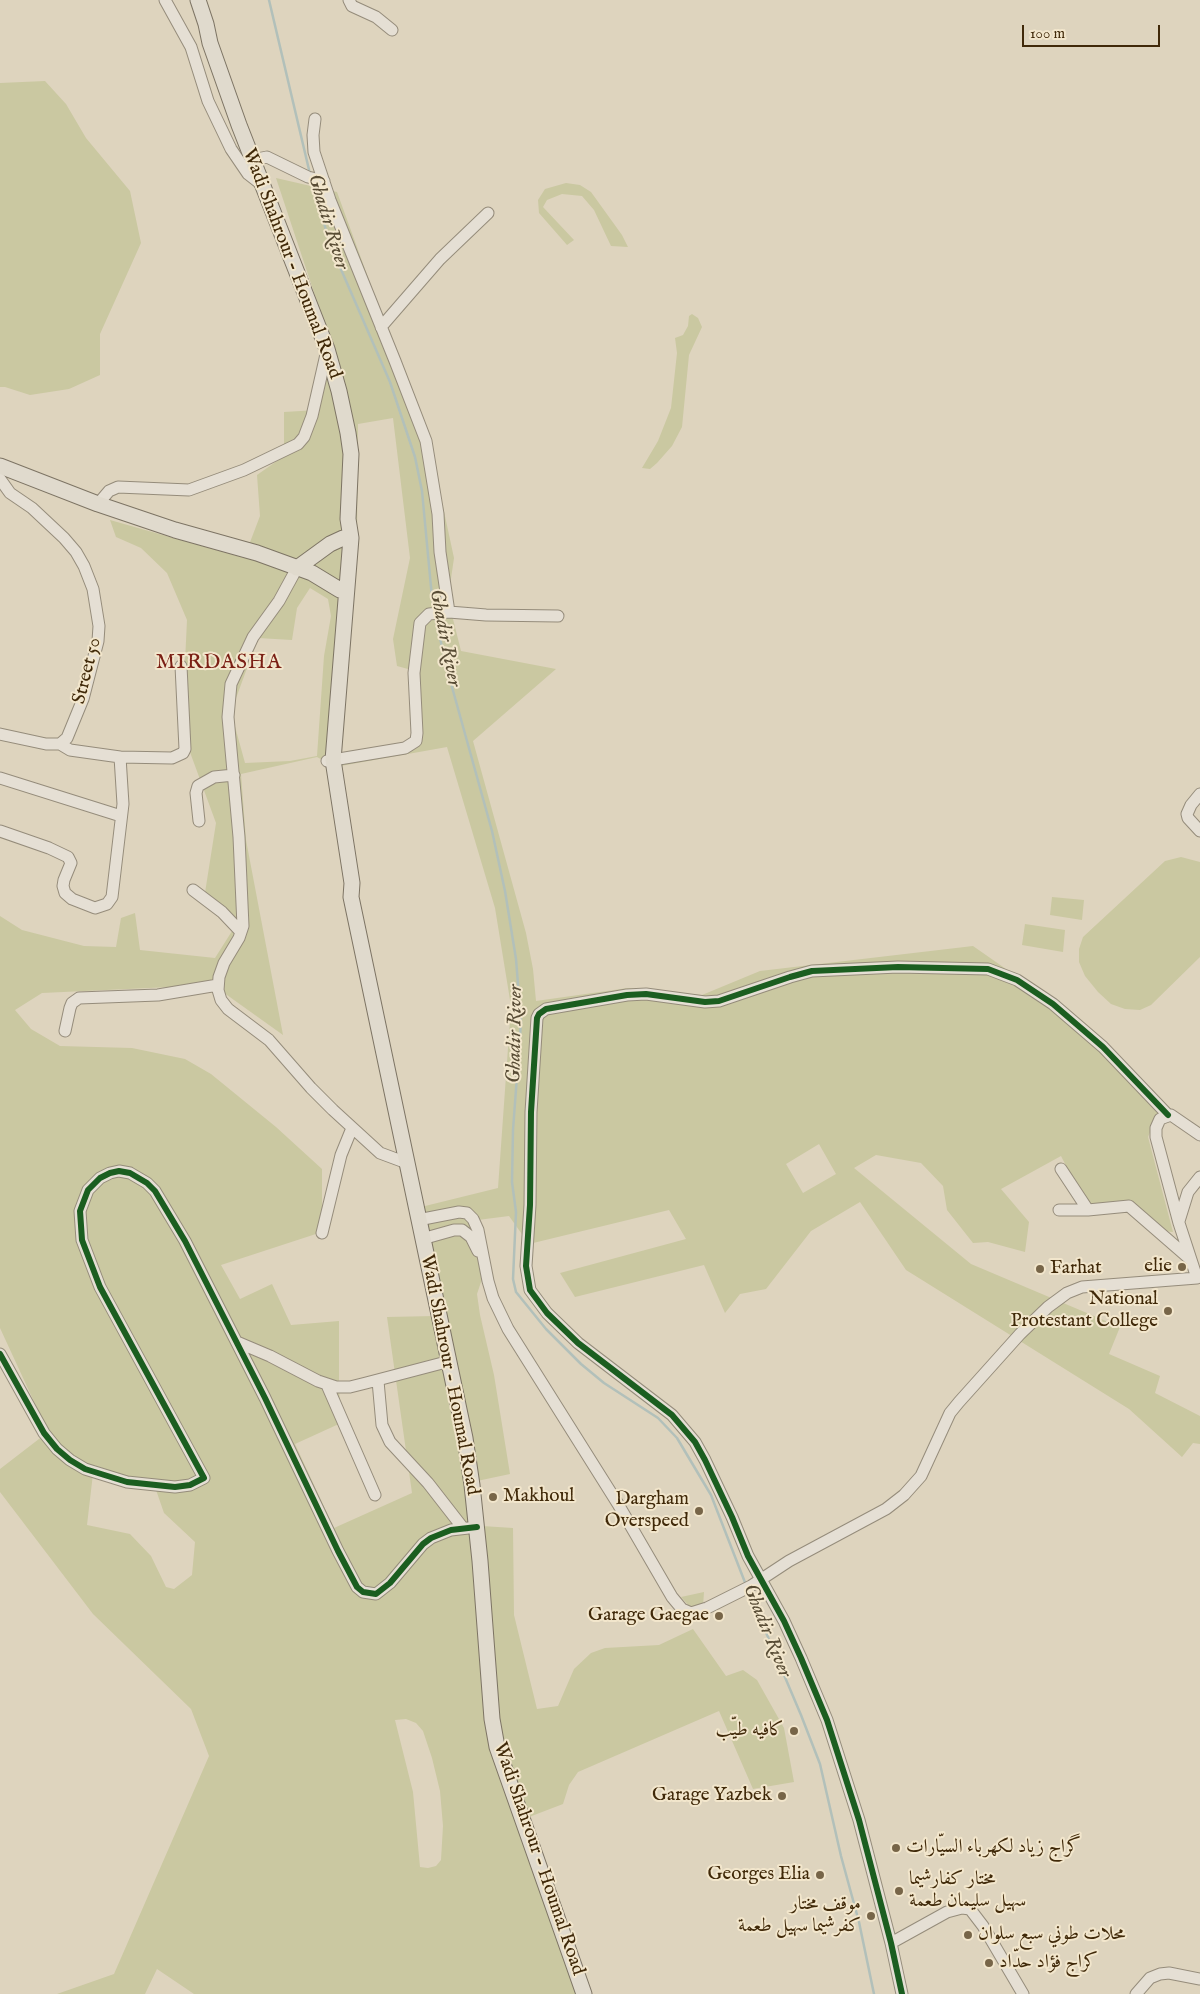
<!DOCTYPE html>
<meta charset="utf-8">
<style>
body{margin:0}
#map{position:relative;width:1200px;height:1994px;overflow:hidden;background:#ded4be;font-family:"IM FELL English",serif}
canvas{display:block}
.scale{position:absolute;left:1022px;top:25px;width:138px;height:22px;box-sizing:border-box;border:2px solid #402909;border-top:0;padding-left:6px;font-size:15px;line-height:18px;white-space:nowrap;color:#402909;-webkit-text-stroke:4px #f2e6cc;paint-order:stroke}
</style>
<div id="map">
<canvas width="1200" height="1994"></canvas>
<div class="scale">100 m</div>
</div>
<script>
const ctx = document.querySelector('canvas').getContext('2d');
ctx.lineJoin = 'round';
function fill(path, color) { ctx.fillStyle = color; ctx.fill(path, 'evenodd'); }
const poly = rows => new Path2D(rows.map(r => 'M' + r).join(''));
function strokePath(path, color, width, dash) { ctx.strokeStyle = color; ctx.lineWidth = width; ctx.lineCap = dash ? 'butt' : 'round'; ctx.setLineDash(dash || []); ctx.stroke(path); }
function write(font, color, halo, rows, align = 'center') {
  ctx.font = font + ' "IM FELL English",Amiri,serif'; ctx.lineWidth = 4; ctx.setLineDash([]); ctx.textBaseline = 'middle'; ctx.strokeStyle = halo; ctx.fillStyle = color; for (const [text, x, y, turn = 0] of rows) {
    ctx.save(); ctx.translate(x, y); ctx.rotate((+turn || 0) * Math.PI / 180); ctx.textAlign = isNaN(turn) ? turn : align; if (halo) ctx.strokeText(text, 0, 0); ctx.fillText(text, 0, 0); ctx.restore();
  }
}
fill(poly([
 [45,81,66,104,86,138,130,191,141,243,100,334,100,375,69,389,30,395,5,387,0,387,0,83],
 [276,178,337,192,431,451,454,558,448,599,461,651,556,669,473,741,526,933,533,969,536,1001,628,988,702,995,760,971,973,946,1082,1022,1098,1045,1166,1104,1155,1120,1148,1137,1173,1232,1164,1231,1132,1204,1089,1210,1061,1156,1001,1189,1029,1222,1025,1252,988,1242,973,1243,947,1210,943,1186,921,1163,876,1155,854,1168,971,1264,1120,1327,1109,1354,1160,1376,1155,1393,1200,1416,1200,1444,1193,1443,1182,1457,1129,1409,906,1270,860,1202,811,1231,766,1289,740,1294,725,1313,704,1265,575,1297,560,1273,686,1239,669,1210,529,1244,509,1216,470,1221,482,1279,477,1294,480,1315,494,1375,510,1474,477,1481,482,1526,513,1528,514,1615,537,1709,558,1706,574,1669,591,1653,605,1648,659,1645,693,1629,726,1676,743,1670,757,1680,784,1728,794,1782,753,1789,719,1711,578,1772,569,1785,563,1804,529,1817,588,1994,194,1994,157,1969,145,1994,57,1994,114,1974,209,1756,191,1709,93,1614,0,1492,0,1469,48,1432,0,1328,0,916,22,930,84,946,116,947,121,918,135,913,140,950,215,958,239,920,204,899,216,823,187,744,184,683,187,620,167,573,141,548,116,537,110,520,244,558,260,516,257,475,284,456,284,412,318,410,334,353],
 [393,418,410,558,393,639,397,666,408,669,414,729,410,744,336,756,357,538,358,424],
 [310,588,328,599,331,616,324,656,317,756,290,761,245,763,231,712,258,638,292,640,297,608],
 [447,747,495,908,511,1006,498,1188,421,1207,435,1316,387,1317,412,1493,334,1528,295,1444,341,1423,339,1386,339,1321,291,1325,272,1284,240,1299,221,1265,322,1232,322,1169,276,1127,211,1074,185,1059,132,1048,60,1046,31,1029,15,1010,42,993,213,985,283,1035,246,840,241,774,317,757,335,767],
 [819,1144,836,1174,803,1193,786,1164],
 [94,1465,155,1487,164,1513,195,1542,192,1575,174,1589,166,1587,151,1556,130,1534,87,1525],
 [406,1719,416,1723,423,1731,432,1758,440,1791,443,1826,441,1860,436,1866,428,1868,420,1867,413,1792,395,1720],
 [566,183,580,185,591,192,622,235,628,247,611,246,594,210,582,196,562,194,547,200,543,207,574,240,567,245,539,213,538,200,545,189],
 [692,314,698,318,702,327,689,355,682,427,672,446,657,463,650,469,642,468,658,441,671,408,677,353,675,338,683,335,688,326,689,316],
 [1181,857,1200,862,1200,957,1151,1005,1140,1010,1125,1009,1111,1004,1098,992,1085,976,1079,962,1079,949,1083,937,1165,861],
 [1052,897,1084,900,1082,920,1050,915],
 [1025,924,1065,930,1063,952,1022,945],
 [704,1592,703,1606,690,1607,681,1597]
]), '#cac8a1');
strokePath(poly([
 [269,0,310,174],
 [312,181,330,244,390,382,415,457,422,491,431,587,434,610],
 [435,616,447,669,492,831,505,891,516,959,521,1022,513,1130,512,1182,516,1212,513,1279,516,1292,546,1329,581,1364,604,1383,658,1418,677,1438,711,1495,746,1585],
 [748,1590,801,1715,820,1764,841,1856,859,1922,874,1994]
]), '#b2c0ba', 2.5);
const minor = poly([
 [165,0,191,47,208,101,231,149,248,174,262,185],
 [349,0,352,6,376,17,392,30],
 [315,119,313,135,314,152,330,200,395,361,426,441,438,514,440,552,449,612],
 [252,160,267,157,308,177,324,181],
 [381,327,440,259,488,213],
 [0,479,10,493,32,508,64,538,76,552,84,566,93,589,99,626,98,641,83,699,67,738,60,744,46,744,0,734],
 [98,504,109,491,118,487,189,490,244,470,298,444,304,437,312,416,327,350],
 [297,568,279,601,253,637,231,684,228,717,239,837,243,926,239,938,224,963,219,977,218,990,221,1000,228,1009,269,1040,311,1088,333,1110,380,1153,407,1163],
 [120,757,172,758,183,753,185,749,181,666],
 [327,761,405,748,416,741,417,733,414,673,420,623,429,614,449,612,486,615,558,616],
 [0,778,121,816],
 [1200,794,1191,805,1187,814,1188,818,1200,831],
 [199,821,196,793,198,786,214,777,234,775],
 [0,831,49,848,68,857,71,863,64,880,63,886,65,893,72,899,95,908,107,904,112,897,123,804,120,757,70,750,60,744],
 [193,890,222,912,241,932],
 [65,1031,70,1008,72,1003,79,998,158,995,218,985],
 [1061,1169,1088,1210,1129,1206,1190,1259],
 [1059,1210,1088,1210],
 [418,1220,459,1212,467,1213,473,1219,478,1230,488,1281,493,1298,508,1329,618,1504,672,1597,682,1609,691,1613,707,1608,751,1586,789,1561,886,1509,904,1495,921,1476,950,1413,959,1402,1020,1334,1048,1307,1067,1293,1082,1287,1197,1278,1179,1223,1156,1137,1156,1128,1160,1119,1171,1115,1200,1135],
 [1179,1221,1188,1192,1200,1177],
 [322,1233,341,1155,352,1128],
 [422,1239,454,1230,462,1230,471,1237,478,1251],
 [237,1342,270,1356,318,1381,336,1387,350,1387,366,1383,450,1361],
 [0,1354,44,1433,57,1449,70,1460,85,1469,127,1482,175,1487,190,1485,204,1478,100,1287,82,1240,80,1211,88,1190,100,1178,110,1173,119,1171,130,1173,147,1183,155,1191,185,1241,265,1398,338,1551,357,1587,363,1592,376,1594,390,1583,423,1544,431,1538,451,1530,477,1527],
 [378,1381,382,1425,390,1442,428,1483,463,1528],
 [327,1385,375,1495],
 [891,1943,947,1912,962,1908,970,1909,983,1926,1023,1994],
 [902,1994,891,1943,859,1820,827,1720,801,1658,784,1621,748,1556,732,1517,705,1460,695,1442,672,1415,578,1343,547,1313,530,1290,526,1266,530,1205,531,1112,537,1018,539,1014,546,1009,627,995,646,994,705,1002,719,1001,790,977,812,971,898,967,988,969,1017,980,1053,1004,1103,1047,1168,1115],
 [1136,1994,1150,1978,1160,1974,1169,1973,1200,1979]
]);
const major = poly([
 [198,0,206,24,210,43,239,125,327,349,339,391,348,433,351,454,348,519,351,538,333,760,352,883,351,897,465,1438,472,1485,480,1561,492,1719,497,1747,584,1994],
 [0,466,98,504,175,530,257,553,312,573,340,590],
 [297,568,330,544,343,538,351,538]
]);
strokePath(minor, '#958c7b', 13);
strokePath(major, '#7d7464', 17);
strokePath(minor, '#e5dfd4', 11);
strokePath(major, '#e0dacd', 15);
strokePath(poly([
 [0,1354,44,1433,57,1449,70,1460,85,1469,127,1482,175,1487,190,1485,204,1478,100,1287,82,1240,80,1211,88,1190,100,1178,110,1173,119,1171,130,1173,147,1183,155,1191,185,1241,265,1398,338,1551,357,1587,363,1592,376,1594,390,1583,423,1544,431,1538,451,1530,477,1527],
 [902,1994,891,1943,859,1820,827,1720,801,1658,784,1621,748,1556,732,1517,705,1460,695,1442,672,1415,578,1343,547,1313,530,1290,526,1266,530,1205,531,1112,537,1018,539,1014,546,1009,627,995,646,994,705,1002,719,1001,790,977,812,971,898,967,988,969,1017,980,1053,1004,1103,1047,1168,1115]
]), '#1b5e20', 6);
for (const [x, y, r, color] of [
 [1182,1267,5,"#776548"],
 [1040,1269,5,"#776548"],
 [1168,1311,5,"#776548"],
 [493,1497,5,"#776548"],
 [699,1511,5,"#776548"],
 [719,1616,5,"#776548"],
 [794,1731,5,"#776548"],
 [782,1796,5,"#776548"],
 [896,1848,5,"#776548"],
 [820,1875,5,"#776548"],
 [899,1891,5,"#776548"],
 [871,1916,5,"#776548"],
 [968,1935,5,"#776548"],
 [989,1963,5,"#776548"]
]) { const dot = new Path2D(); dot.arc(x, y, r, 0, 2 * Math.PI); ctx.fillStyle = color; ctx.fill(dot); strokePath(dot, '#f2e6cc', 2); }
write('19px', '#402909', '#f2e6cc', [
 ["Wadi Shahrour - Houmal Road",291,264,69],
 ["Street 50",88,671,-76],
 ["Wadi Shahrour - Houmal Road",449,1375,79],
 ["Wadi Shahrour - Houmal Road",538,1859,71]
]);
write('19px', '#402909', '#f2e6cc', [
 ["elie",1172,1267],
 ["Farhat",1050,1269,"left"],
 ["National",1158,1300],
 ["Protestant College",1158,1322],
 ["Makhoul",503,1497,"left"],
 ["Dargham",689,1500],
 ["Overspeed",689,1522],
 ["Garage Gaegae",709,1616],
 ["كافيه طيّب",784,1731],
 ["Garage Yazbek",772,1796],
 ["گراج زياد لكهرباء السيّارات",906,1848,"left"],
 ["Georges Elia",810,1875],
 ["مختار كفارشيما",909,1880,"left"],
 ["سهيل سليمان طعمة",909,1902,"left"],
 ["موقف مختار",861,1905],
 ["كفرشيما سهيل طعمة",861,1927],
 ["محلات طوني سبع سلوان",978,1935,"left"],
 ["كراج فؤاد حدّاد",999,1963,"left"]
], 'right');
write('italic 20px', '#584c35', '#f2e6cc', [
 ["Ghadir River",327,222,73],
 ["Ghadir River",444,638,79],
 ["Ghadir River",516,1034,-89],
 ["Ghadir River",766,1631,68]
]);
ctx.letterSpacing = '1px';
write('21px', '#7a1f14', '#f2e6cc', [
 ["MIRDASHA",219,664]
]);
ctx.letterSpacing = '0px';
</script>
